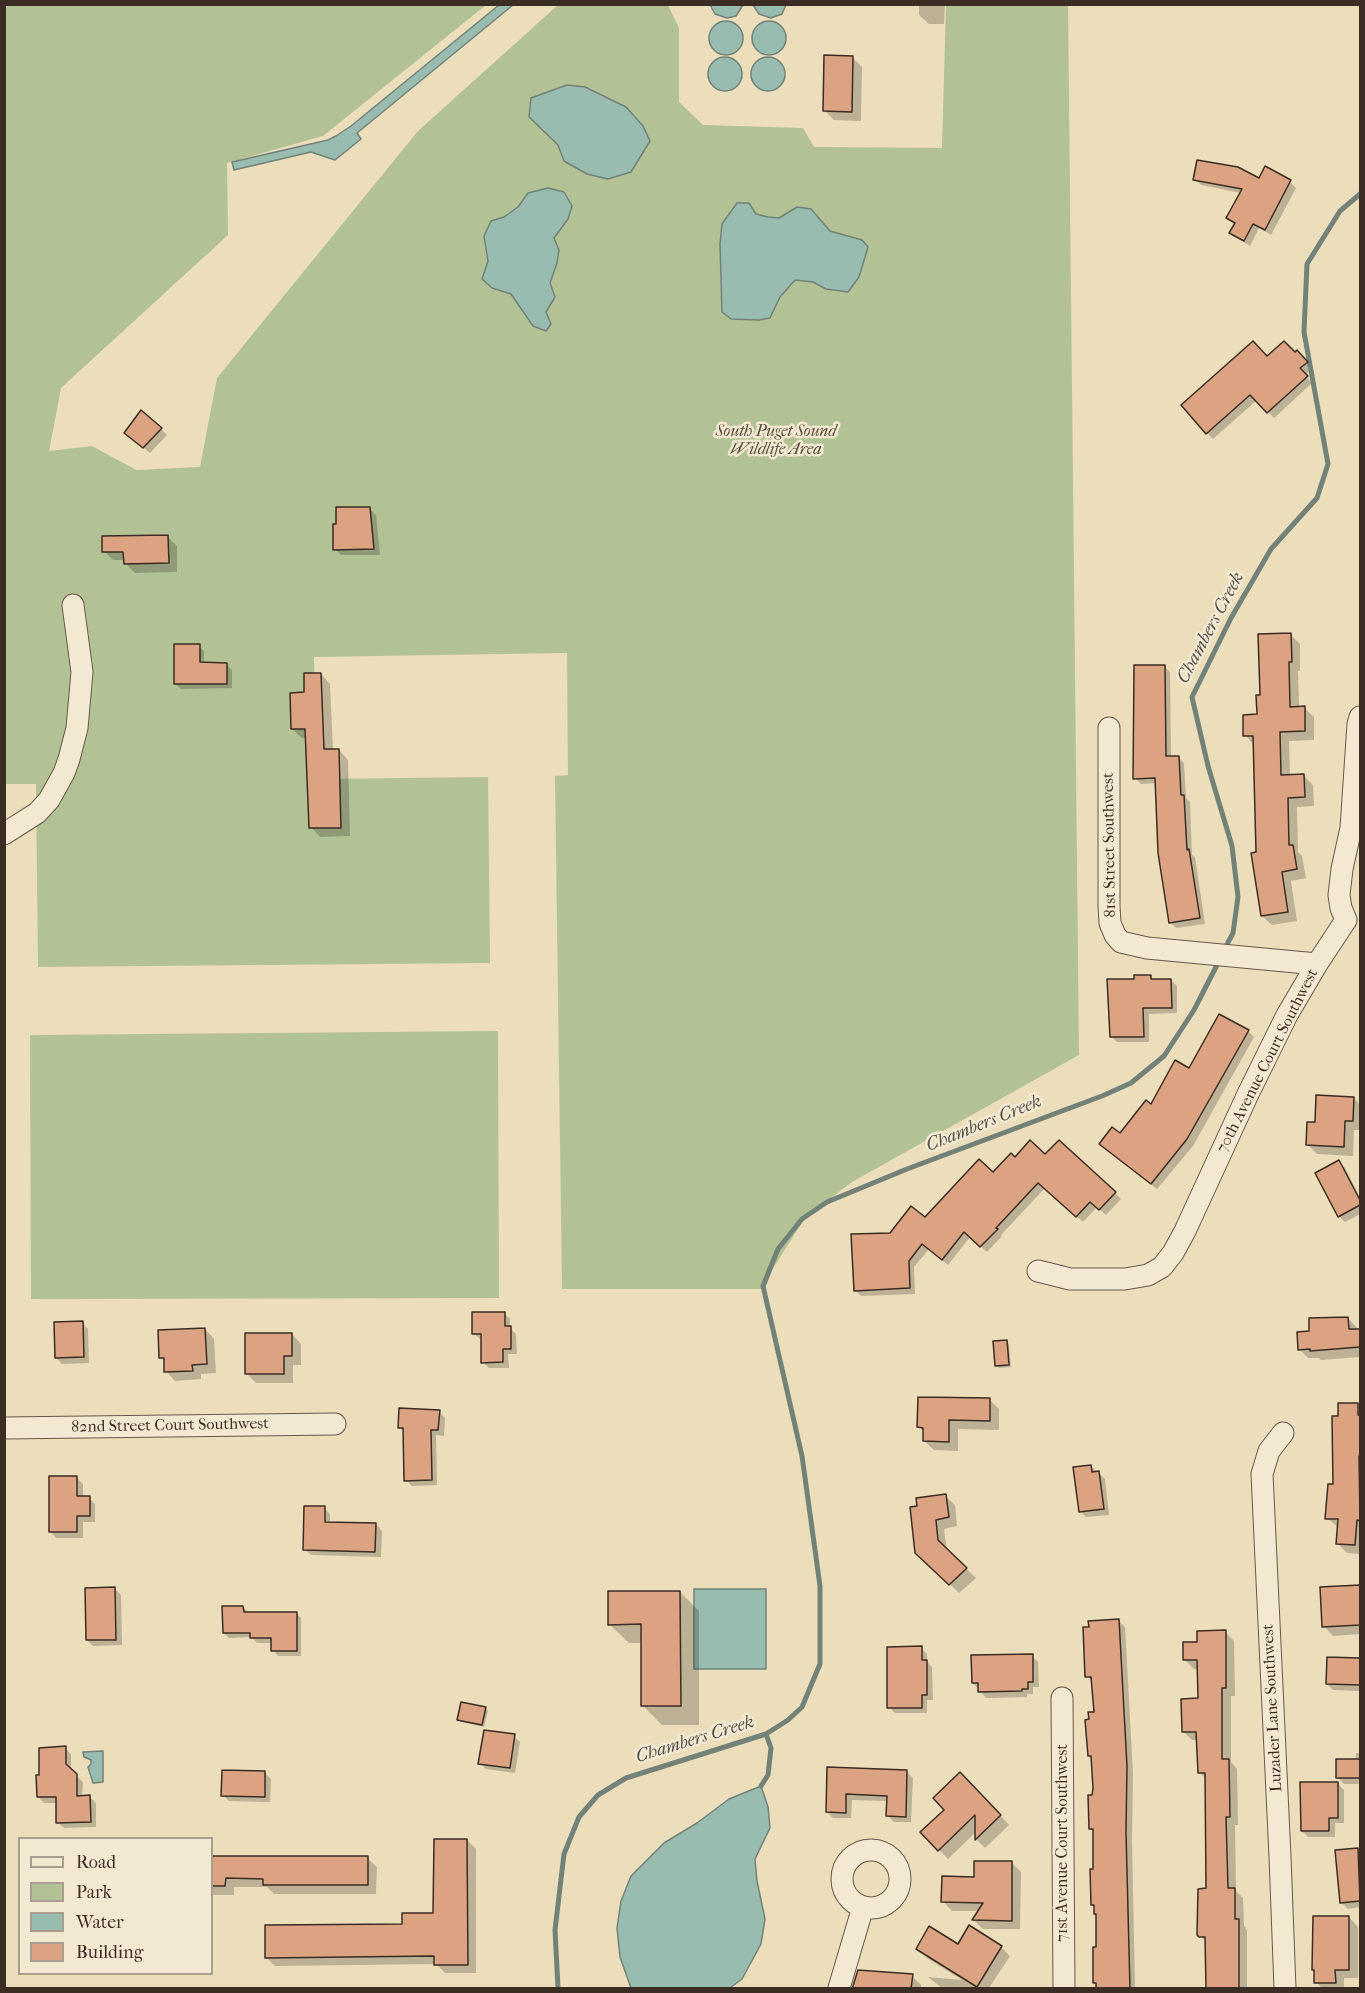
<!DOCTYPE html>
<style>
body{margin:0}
#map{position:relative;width:1365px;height:1993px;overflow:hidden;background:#ecddbb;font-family:"IM FELL French Canon",serif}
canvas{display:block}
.frame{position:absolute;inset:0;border:6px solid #3b2c24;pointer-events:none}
.legend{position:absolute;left:18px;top:1837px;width:195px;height:138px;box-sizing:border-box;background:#f3e9d3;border:2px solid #a99d8d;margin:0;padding:8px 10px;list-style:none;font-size:18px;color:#3b2c24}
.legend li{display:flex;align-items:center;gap:12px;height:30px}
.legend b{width:30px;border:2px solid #a99d8d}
</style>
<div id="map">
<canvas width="1365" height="1993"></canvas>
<div class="frame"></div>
<ul class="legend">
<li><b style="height:8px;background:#f3e9d3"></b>Road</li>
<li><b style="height:16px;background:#b2c294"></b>Park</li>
<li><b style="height:16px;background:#99bcb0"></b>Water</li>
<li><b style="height:16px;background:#dba382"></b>Building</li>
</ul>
</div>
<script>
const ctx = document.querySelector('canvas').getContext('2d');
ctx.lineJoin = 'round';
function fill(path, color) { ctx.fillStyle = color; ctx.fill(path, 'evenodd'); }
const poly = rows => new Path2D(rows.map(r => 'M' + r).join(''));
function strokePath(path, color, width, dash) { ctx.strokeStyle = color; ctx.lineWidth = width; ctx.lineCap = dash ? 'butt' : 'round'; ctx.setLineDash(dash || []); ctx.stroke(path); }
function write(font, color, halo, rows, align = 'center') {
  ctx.font = font + ' "IM FELL French Canon",serif'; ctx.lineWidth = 5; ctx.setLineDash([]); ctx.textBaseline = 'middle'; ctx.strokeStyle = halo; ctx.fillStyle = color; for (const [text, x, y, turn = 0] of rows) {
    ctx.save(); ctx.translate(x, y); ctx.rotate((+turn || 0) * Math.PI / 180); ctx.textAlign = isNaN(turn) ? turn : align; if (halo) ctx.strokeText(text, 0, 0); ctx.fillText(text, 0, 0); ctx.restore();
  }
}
fill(poly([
 [4,5,486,5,323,136,227,163,228,235,61,388,49,451,92,446,136,470,200,467,217,378,418,131,558,5,668,5,679,28,679,102,703,125,803,128,814,147,942,148,946,5,1068,5,1079,1055,852,1182,805,1218,772,1270,765,1289,562,1289,555,776,568,775,567,653,314,657,316,779,488,777,490,963,38,967,36,784,4,784],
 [498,1031,499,1298,31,1299,30,1035]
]), '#b2c294');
const water = poly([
 [499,5,513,5,357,133,361,139,335,160,311,152,234,170,232,162,328,140,336,136,351,126,499,5],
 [710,5,710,4,743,5,736,16,727,18,715,14,710,5],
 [753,5,753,4,786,5,782,14,771,18,759,14,753,5],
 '752 38a17 17 0 1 1 34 0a17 17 0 1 1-34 0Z',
 '709 38a17 17 0 1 1 34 0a17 17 0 1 1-34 0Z',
 '751 74a17 17 0 1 1 34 0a17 17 0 1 1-34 0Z',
 '708 74a17 17 0 1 1 34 0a17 17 0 1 1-34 0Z',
 [567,85,585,87,626,107,643,126,650,141,631,172,608,179,587,174,564,161,558,145,529,117,531,98,567,85],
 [548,188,564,192,572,206,568,219,554,238,559,250,557,263,550,283,555,297,546,312,551,324,546,331,533,326,511,294,492,288,482,279,488,261,484,236,491,221,504,217,518,207,528,193,548,188],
 [737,203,749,203,756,214,768,217,779,218,797,207,811,209,830,231,862,240,868,247,859,277,848,292,826,289,813,282,795,280,780,297,770,318,759,320,731,319,722,312,720,244,722,224,737,203],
 [694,1589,766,1589,766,1669,694,1669,694,1589],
 [103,1751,103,1782,93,1783,88,1767,91,1764,91,1760,84,1757,83,1752,103,1751],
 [761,1786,768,1807,770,1828,755,1859,757,1881,765,1919,761,1944,742,1979,730,1988,631,1988,620,1957,617,1928,621,1901,631,1876,664,1843,697,1823,729,1799,761,1786]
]);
fill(water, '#99bcb0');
strokePath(water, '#738278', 1.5);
fill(poly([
 [919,4,945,4,944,24,929,24,919,15],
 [852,57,862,67,861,121,834,120,825,111],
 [1266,168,1290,182,1296,188,1271,235,1259,228,1250,246,1237,238,1231,232,1235,224,1228,218,1241,193,1201,185,1195,179,1259,180],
 [1295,354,1303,358,1313,368,1305,375,1312,383,1274,418,1257,400,1213,439,1207,433,1267,358],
 [161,429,167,435,150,453,132,438],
 [370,509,376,515,380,555,341,555,335,549],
 [167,536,177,546,177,572,135,573,125,563,125,560,113,560,104,551],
 [1290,634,1300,644,1300,671,1298,671,1299,708,1304,708,1314,717,1314,740,1289,741,1290,776,1304,776,1313,785,1314,806,1297,807,1298,852,1302,856,1306,878,1291,881,1297,921,1272,925,1262,916,1258,853,1254,745,1245,735,1258,716,1262,696],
 [199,646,204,651,204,664,227,665,232,670,232,688,181,689,175,684],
 [1164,666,1170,672,1171,757,1178,757,1184,763,1186,798,1190,802,1192,855,1195,857,1205,924,1176,928,1170,922,1157,783,1141,784,1135,778],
 [321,674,330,684,333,750,339,750,348,760,350,836,320,837,311,827,307,738,302,738,292,729,306,694],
 [1359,974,1360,974,1360,996],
 [1151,977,1154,980,1171,980,1177,986,1177,1013,1149,1014,1149,1042,1117,1042,1111,1036,1136,980],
 [1248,1031,1254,1037,1193,1146,1157,1189,1107,1150,1190,1070],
 [1354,1098,1360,1105,1360,1130,1354,1130,1353,1156,1317,1154,1307,1144,1316,1124],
 [1045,1156,1115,1193,1121,1199,1106,1215,1097,1207,1083,1222,1045,1188,1001,1235,1002,1236,987,1252,970,1237,948,1265,929,1249,914,1267,915,1294,861,1296,855,1290,891,1234,925,1219,1015,1159],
 [1339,1162,1345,1168,1360,1198,1360,1214,1345,1222,1339,1216],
 [504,1313,510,1319,510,1328,516,1334,517,1354,508,1354,509,1368,489,1368,483,1362,483,1339,480,1339,473,1333],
 [1348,1318,1357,1328,1357,1331,1360,1331,1360,1357,1321,1360,1319,1358,1308,1358,1299,1349],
 [82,1323,88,1329,89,1363,62,1364,56,1358],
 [205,1329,214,1339,216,1373,201,1374,201,1379,175,1381,166,1371,165,1362,161,1358],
 [292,1334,301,1344,301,1365,293,1365,293,1383,256,1383,246,1373],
 [1006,1342,1009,1344,1011,1367,999,1368,996,1365],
 [989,1399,999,1409,999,1430,958,1429,958,1451,934,1450,924,1441,925,1432,919,1427],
 [1357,1404,1360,1408,1360,1554,1347,1553,1337,1543,1339,1528,1327,1518,1335,1486,1340,1417],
 [439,1412,445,1418,444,1436,436,1435,437,1485,412,1486,406,1480,405,1432,399,1427],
 [1091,1466,1105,1479,1109,1515,1086,1517,1080,1511],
 [77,1478,83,1484,83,1498,89,1498,95,1504,95,1522,83,1522,83,1538,56,1538,50,1531],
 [945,1496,955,1505,957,1526,944,1529,947,1551,976,1578,959,1593,917,1552],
 [324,1508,330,1514,330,1523,376,1524,382,1531,381,1557,311,1555,304,1549],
 [1360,1586,1360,1634,1333,1636,1324,1626,1322,1588],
 [115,1589,121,1595,122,1645,93,1646,87,1640],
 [680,1592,699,1611,699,1725,662,1725,643,1706,643,1643,629,1643,609,1624],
 [243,1607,249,1613,296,1613,301,1618,301,1656,278,1656,273,1650,273,1643,257,1643,251,1637,229,1638,224,1633],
 [1119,1621,1125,1627,1133,1773,1132,1839,1135,1988,1098,1988,1095,1982,1098,1916,1093,1904,1095,1833,1090,1829,1093,1796,1093,1759,1089,1756,1090,1721,1095,1713,1093,1682,1087,1676],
 [1225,1632,1234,1641,1235,1696,1231,1696,1231,1762,1237,1769,1238,1825,1235,1825,1236,1891,1243,1898,1244,1926,1247,1930,1247,1988,1208,1988,1207,1943,1199,1934,1208,1890,1206,1779,1199,1772,1198,1740,1192,1740,1183,1731,1199,1700,1199,1669,1194,1669,1185,1660,1198,1644],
 [921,1648,927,1654,927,1662,932,1667,933,1700,927,1700,927,1713,895,1713,889,1707],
 [1032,1656,1038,1662,1039,1687,1033,1687,1033,1694,1027,1694,1027,1697,986,1698,973,1683],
 [1328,1659,1360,1660,1360,1691,1333,1690,1327,1684],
 [485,1709,488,1711,484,1727,461,1722,458,1720],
 [514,1736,520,1742,515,1773,486,1769,480,1763],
 [65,1748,71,1754,71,1771,83,1782,82,1797,90,1797,96,1803,96,1827,64,1828,57,1822,58,1803,44,1803,38,1797],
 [1356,1753,1360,1753,1360,1784,1344,1784,1338,1778,1356,1760],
 [828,1769,907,1772,913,1778,911,1822,894,1822,888,1816,888,1801,852,1800,851,1818,833,1818,827,1812],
 [265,1773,271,1779,270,1802,229,1801,223,1795],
 [970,1783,1009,1825,985,1848,976,1839,976,1832,948,1859,922,1832],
 [1338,1784,1344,1790,1344,1823,1335,1823,1335,1837,1308,1837,1302,1831],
 [467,1840,476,1849,476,1973,445,1973,436,1964,275,1966,266,1957,403,1926,435,1915],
 [1357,1849,1360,1853,1360,1907,1348,1909,1342,1903],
 [212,1856,367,1858,377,1867,376,1894,274,1894,267,1887,234,1887,234,1895,212,1895],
 [1012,1863,1021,1872,1020,1929,983,1929,974,1920,980,1911,952,1911,943,1901,976,1879],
 [1349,1917,1358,1927,1358,1978,1344,1978,1344,1988,1322,1988,1316,1982],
 [958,1946,1001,1947,1010,1956,989,1988,942,1988,928,1977,962,1980,927,1958,918,1948],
 [912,1976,921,1985,921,1988,853,1988]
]), '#0003');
strokePath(poly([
 [1224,950,1233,933,1238,897,1232,846,1208,766,1192,697,1231,618,1271,549,1317,498,1328,464,1304,332,1307,264,1340,211,1360,194],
 [761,1786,768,1775,771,1748,766,1734],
 [558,1988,555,1930,564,1854,579,1817,598,1795,626,1778,766,1734,788,1720,802,1707,820,1664,820,1586,802,1456,763,1286,778,1249,802,1219,827,1202,907,1169,1102,1096,1131,1083,1164,1056,1194,1010,1219,961]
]), '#738278', 5);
const building = poly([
 [824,55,853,56,852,112,823,111,824,55],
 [1197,160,1238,167,1259,178,1265,166,1291,180,1265,230,1253,224,1244,241,1229,233,1235,223,1226,218,1242,189,1193,180,1197,160],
 [1253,341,1267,356,1284,341,1295,352,1297,350,1308,362,1300,368,1308,376,1267,413,1250,395,1206,434,1181,405,1253,341],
 [141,410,162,428,143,448,124,433,141,410],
 [336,507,370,507,374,549,333,550,333,524,336,524,336,507],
 [168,535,169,563,124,564,123,552,102,552,102,536,168,535],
 [1291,633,1292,662,1289,662,1290,707,1305,706,1305,731,1280,732,1281,775,1304,774,1305,797,1288,798,1289,845,1293,845,1297,869,1282,872,1288,912,1261,916,1251,853,1256,852,1253,736,1243,736,1243,715,1257,714,1256,695,1260,695,1258,634,1291,633],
 [174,644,200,644,200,662,227,663,227,684,174,684,174,644],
 [1134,665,1165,665,1166,756,1179,756,1181,795,1184,795,1187,850,1189,849,1200,918,1169,923,1158,853,1155,778,1133,779,1134,665],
 [304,673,321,673,324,749,339,749,341,828,309,828,305,729,291,729,290,693,304,692,304,673],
 [1134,975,1151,975,1151,979,1171,979,1172,1008,1143,1008,1144,1037,1110,1037,1107,979,1134,979,1134,975],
 [1219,1014,1249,1030,1187,1139,1151,1184,1099,1144,1112,1127,1120,1133,1146,1100,1151,1104,1175,1060,1189,1068,1219,1014],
 [1316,1095,1354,1097,1353,1121,1345,1121,1344,1147,1306,1145,1307,1122,1315,1122,1316,1095],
 [1030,1140,1045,1154,1059,1140,1116,1192,1099,1210,1090,1202,1076,1217,1038,1183,996,1228,998,1229,980,1247,964,1232,942,1260,922,1244,909,1261,910,1288,854,1291,851,1234,890,1233,911,1206,925,1217,979,1159,993,1172,1011,1153,1015,1157,1030,1140],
 [1339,1160,1360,1200,1360,1205,1338,1217,1315,1173,1339,1160],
 [472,1312,505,1312,505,1326,511,1326,511,1349,503,1349,503,1362,481,1363,481,1334,472,1334,472,1312],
 [1348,1317,1349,1329,1360,1329,1360,1347,1310,1351,1310,1349,1298,1350,1297,1332,1309,1331,1309,1318,1348,1317],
 [83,1321,84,1357,55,1358,54,1322,83,1321],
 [205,1328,207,1364,192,1365,193,1371,164,1372,164,1358,159,1358,158,1330,205,1328],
 [245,1333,292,1333,292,1356,284,1356,284,1374,245,1374,245,1333],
 [1007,1340,1009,1365,995,1366,993,1341,1007,1340],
 [918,1397,990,1398,990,1421,949,1420,949,1442,923,1441,923,1428,917,1427,918,1397],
 [1338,1403,1358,1403,1358,1415,1360,1415,1360,1456,1359,1456,1360,1521,1357,1520,1355,1545,1336,1544,1338,1519,1325,1519,1328,1484,1333,1484,1332,1416,1338,1416,1338,1403],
 [399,1408,440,1410,438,1430,431,1430,432,1480,404,1481,403,1428,398,1428,399,1408],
 [1091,1465,1092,1472,1099,1471,1104,1509,1079,1512,1073,1467,1091,1465],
 [49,1476,77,1476,77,1496,90,1496,90,1516,77,1516,77,1532,49,1532,49,1476],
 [946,1494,949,1517,936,1520,938,1540,967,1568,949,1585,915,1553,910,1507,917,1506,916,1498,946,1494],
 [304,1506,325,1506,325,1522,376,1523,375,1552,303,1550,304,1506],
 [1360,1585,1360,1625,1322,1627,1320,1587,1360,1585],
 [115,1587,116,1640,86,1640,85,1588,115,1587],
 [608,1591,680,1591,681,1706,641,1706,641,1624,608,1625,608,1591],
 [222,1606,243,1606,244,1612,297,1612,297,1651,271,1651,271,1638,250,1638,250,1633,223,1633,222,1606],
 [1119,1619,1127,1766,1126,1832,1130,1989,1096,1989,1096,1983,1093,1983,1093,1947,1096,1947,1096,1914,1094,1914,1094,1905,1091,1905,1090,1869,1093,1869,1093,1829,1089,1829,1088,1795,1092,1795,1093,1788,1091,1756,1088,1756,1085,1720,1089,1719,1088,1712,1094,1712,1091,1677,1085,1677,1083,1627,1089,1627,1088,1621,1119,1619],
 [1226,1630,1226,1688,1222,1688,1222,1759,1229,1759,1230,1817,1226,1817,1228,1888,1235,1888,1235,1919,1239,1919,1239,1989,1206,1989,1205,1937,1199,1937,1197,1935,1198,1889,1206,1888,1205,1773,1198,1773,1196,1732,1182,1732,1181,1699,1198,1698,1197,1660,1183,1660,1183,1642,1197,1642,1197,1631,1226,1630],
 [922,1646,922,1660,927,1660,927,1695,922,1695,922,1708,887,1708,887,1647,922,1646],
 [1033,1654,1033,1682,1028,1682,1028,1689,1022,1689,1022,1691,978,1692,978,1683,972,1683,971,1655,1033,1654],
 [1327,1657,1360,1658,1360,1685,1326,1684,1327,1657],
 [461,1702,486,1707,482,1725,457,1720,461,1702],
 [484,1730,515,1734,510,1768,478,1764,484,1730],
 [66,1746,66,1764,77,1774,77,1796,90,1795,91,1822,56,1823,56,1797,37,1797,36,1775,39,1775,39,1748,66,1746],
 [1336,1759,1360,1759,1360,1778,1336,1778,1336,1759],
 [827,1767,907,1770,906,1817,886,1816,887,1796,846,1794,846,1813,826,1812,827,1767],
 [222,1770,265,1771,265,1797,221,1796,222,1770],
 [960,1772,1001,1815,975,1840,975,1815,938,1851,920,1832,944,1810,933,1798,960,1772],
 [1300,1782,1338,1782,1338,1818,1329,1818,1329,1831,1301,1831,1300,1782],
 [434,1839,467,1839,468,1965,434,1965,434,1956,265,1958,265,1925,402,1924,402,1913,433,1913,434,1839],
 [1358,1848,1360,1901,1340,1903,1335,1850,1358,1848],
 [212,1856,368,1856,368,1885,263,1885,263,1879,226,1878,225,1886,212,1886,212,1856],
 [974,1861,1012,1861,1012,1921,972,1920,983,1903,941,1902,942,1876,974,1877,974,1861],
 [1313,1916,1349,1916,1349,1970,1335,1970,1336,1983,1314,1983,1314,1970,1312,1970,1313,1916],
 [969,1925,1002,1946,977,1987,916,1949,929,1926,958,1944,969,1925],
 [858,1970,913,1974,911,1989,852,1989,858,1970]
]);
fill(building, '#dba382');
strokePath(building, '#3b2c24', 1.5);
const minor = poly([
 [1109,728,1109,906,1110,923,1115,935,1121,942,1147,948,1317,964],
 [4,834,37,813,49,800,64,773,69,759,77,728,82,672,73,605],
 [1346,920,1341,908,1339,895,1342,869,1351,828,1358,724,1360,717],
 [1038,1271,1070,1279,1125,1279,1148,1275,1162,1267,1173,1253,1185,1231,1248,1094,1287,1015,1317,964,1346,920],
 [4,1428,335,1424],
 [1283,1433,1269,1451,1262,1474,1280,1857,1285,1988],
 [1062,1698,1064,1988],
 '842 1879a29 29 0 1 1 58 0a29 29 0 1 1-58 0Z',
 [839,1988,863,1907]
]);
strokePath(minor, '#67584a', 23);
strokePath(minor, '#f3e9d3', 21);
write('italic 16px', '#534a3a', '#f3e9d3', [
 ["South Puget Sound",776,432],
 ["Wildlife Area",776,450]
]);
write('16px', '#3b2c24', '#f3e9d3', [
 ["81st Street Southwest",1110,845,-91],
 ["70th Avenue Court Southwest",1268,1061,-63],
 ["82nd Street Court Southwest",170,1426,-1],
 ["Luzader Lane Southwest",1273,1708,-93],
 ["71st Avenue Court Southwest",1063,1843,-90]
]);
write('italic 18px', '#525047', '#f3e9d3', [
 ["Chambers Creek",1211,628,-62],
 ["Chambers Creek",984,1124,-22],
 ["Chambers Creek",695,1740,-17]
]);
</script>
